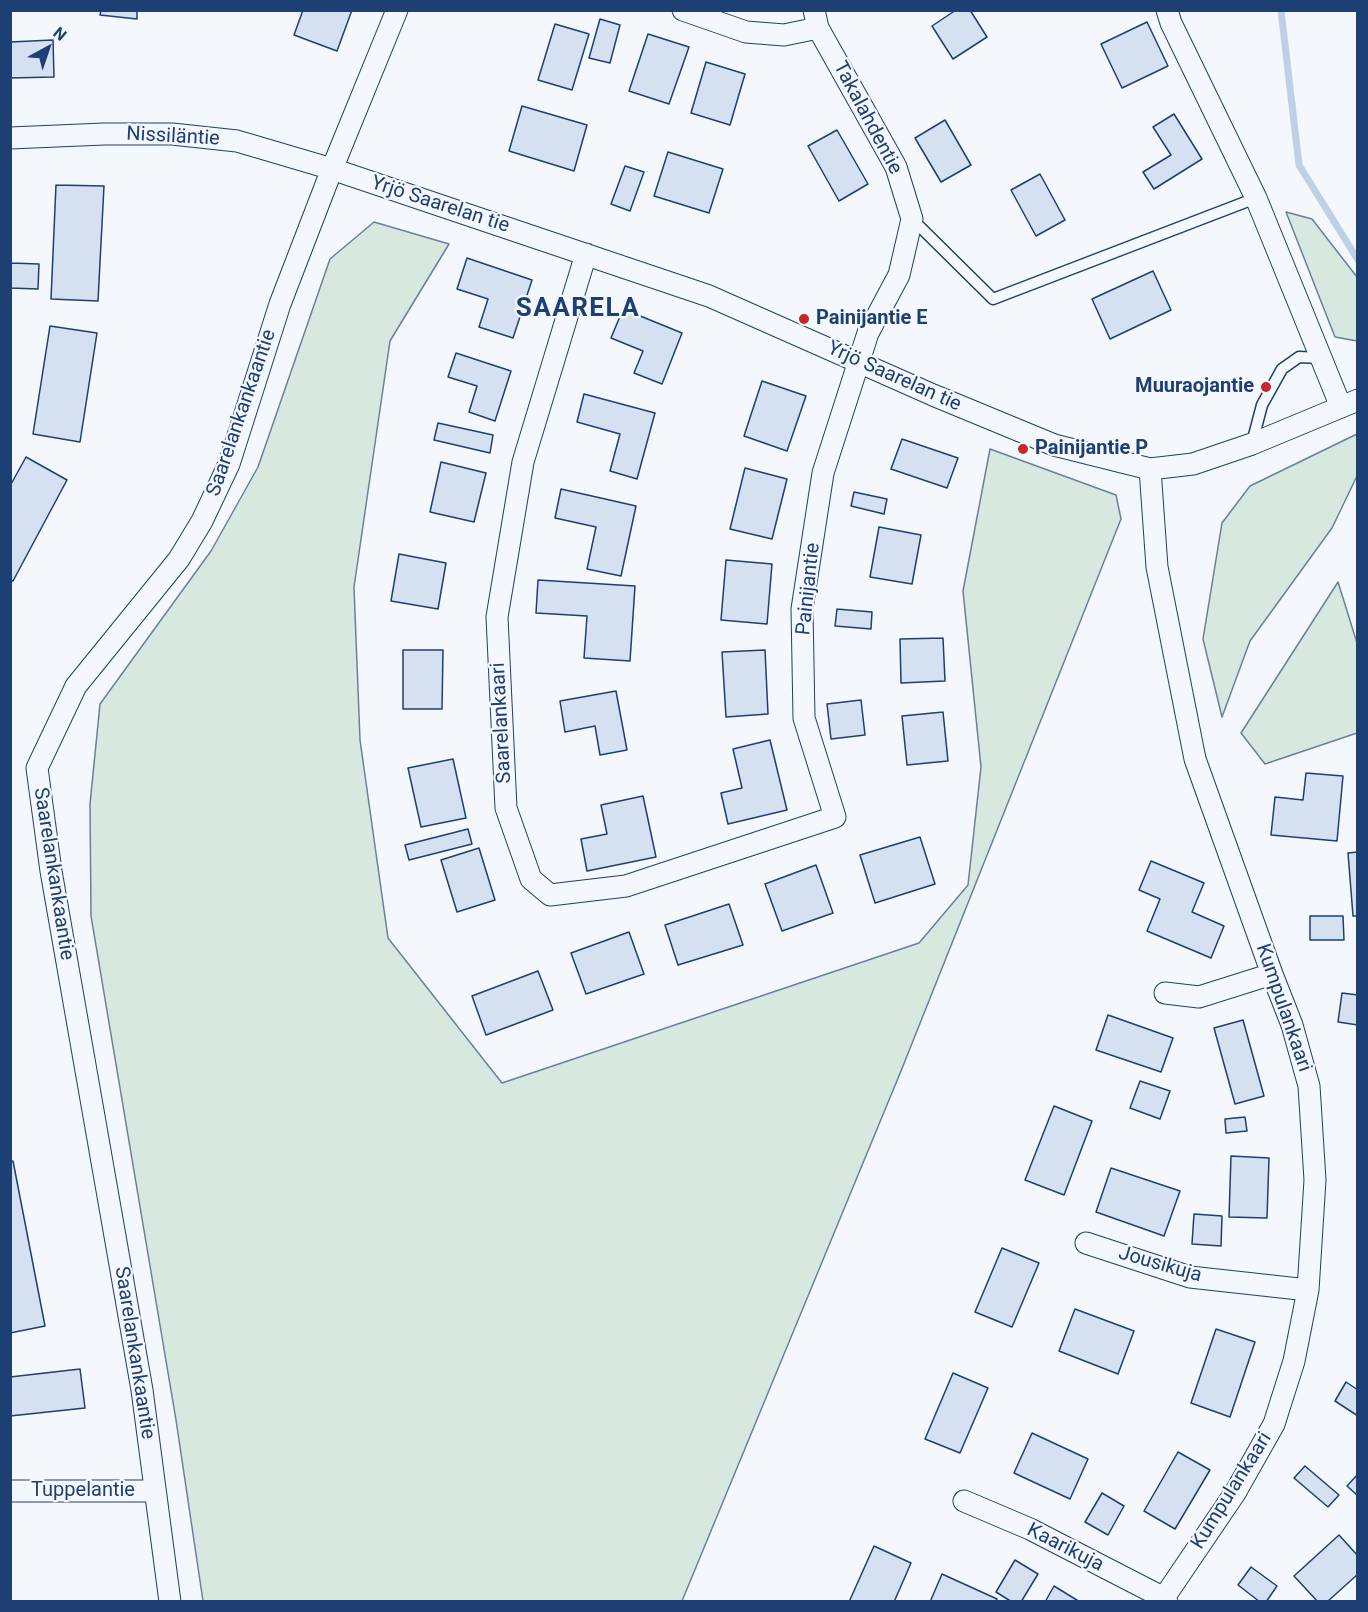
<!DOCTYPE html>
<meta charset="utf-8">
<style>
body{margin:0}
#map{position:relative;width:1368px;height:1612px;overflow:hidden;background:#f4f7fb;font-family:Roboto,sans-serif}
canvas{display:block}
.frame{position:absolute;inset:0;border:12px solid #1d3f73;pointer-events:none}
.north{position:absolute;left:18px;top:18px;width:60px;height:60px;-webkit-text-stroke:4px #f4f7fb;paint-order:stroke;rotate:40deg;font-size:16px;font-weight:700;line-height:24px;text-align:center;color:#1d3f73}
.north::after{content:'';display:block;margin:auto;width:21px;height:27px;background:#1d3f73;clip-path:polygon(50% 0,100% 100%,50% 72%,0 100%)}
</style>
<div id="map">
<canvas width="1368" height="1612"></canvas>
<div class="frame"></div>
<div class="north">N</div>
</div>
<script>
const ctx = document.querySelector('canvas').getContext('2d');
ctx.lineJoin = 'round';
function fill(path, color) { ctx.fillStyle = color; ctx.fill(path, 'evenodd'); }
const poly = rows => new Path2D(rows.map(r => 'M' + r).join(''));
function strokePath(path, color, width, dash) { ctx.strokeStyle = color; ctx.lineWidth = width; ctx.lineCap = dash ? 'butt' : 'round'; ctx.setLineDash(dash || []); ctx.stroke(path); }
function write(font, color, halo, rows, align = 'center') {
  ctx.font = font + ' Roboto,sans-serif'; ctx.lineWidth = 4.5; ctx.setLineDash([]); ctx.textBaseline = 'middle'; ctx.strokeStyle = halo; ctx.fillStyle = color; for (const [text, x, y, turn = 0] of rows) {
    ctx.save(); ctx.translate(x, y); ctx.rotate((+turn || 0) * Math.PI / 180); ctx.textAlign = isNaN(turn) ? turn : align; if (halo) ctx.strokeText(text, 0, 0); ctx.fillText(text, 0, 0); ctx.restore();
  }
}
const green = poly([
 [1286,212,1312,219,1357,277,1357,341,1335,337,1286,212],
 [374,222,449,244,390,341,354,587,360,740,388,938,502,1083,919,943,968,885,981,767,963,591,990,449,1116,495,1121,519,901,1071,682,1601,203,1601,176,1420,91,916,90,804,100,704,211,551,258,467,330,259,374,222],
 [1357,434,1357,476,1332,528,1250,641,1222,717,1203,639,1222,523,1250,486,1357,434],
 [1338,582,1357,643,1357,733,1265,764,1241,733,1338,582]
]);
fill(green, '#d7e8df');
strokePath(green, '#687fa3', 1.5);
strokePath(poly([
 [1281,10,1299,165,1358,260]
]), '#bed0e5', 7);
const building = poly([
 [101,10,137,10,137,19,100,15,101,10],
 [303,10,352,10,337,51,294,35,303,10],
 [956,10,970,10,987,37,953,59,932,26,956,10],
 [600,19,620,25,610,63,589,58,600,19],
 [1147,22,1168,66,1122,88,1101,44,1147,22],
 [555,24,589,34,572,90,538,80,555,24],
 [648,34,689,47,669,104,629,91,648,34],
 [53,40,54,77,10,78,10,42,53,40],
 [706,62,745,74,730,125,691,113,706,62],
 [522,106,587,125,574,171,509,151,522,106],
 [1174,114,1202,159,1154,189,1143,172,1171,155,1153,127,1174,114],
 [945,120,971,165,941,182,915,138,945,120],
 [837,130,868,184,839,201,808,146,837,130],
 [668,152,723,169,709,213,654,196,668,152],
 [625,166,644,172,630,211,611,204,625,166],
 [1040,174,1065,220,1036,236,1011,190,1040,174],
 [56,185,104,186,98,301,51,299,56,185],
 [467,258,532,280,513,338,479,327,488,299,457,289,467,258],
 [11,263,39,264,38,289,10,288,11,263],
 [1153,271,1171,310,1110,339,1092,299,1153,271],
 [623,309,682,333,662,384,634,373,643,351,611,338,623,309],
 [50,326,97,333,80,442,33,434,50,326],
 [456,353,511,371,495,421,469,412,477,386,448,377,456,353],
 [762,381,806,396,787,451,744,436,762,381],
 [584,394,655,413,637,479,610,471,620,434,577,422,584,394],
 [438,423,493,435,490,453,434,440,438,423],
 [902,439,958,458,947,488,891,469,902,439],
 [26,457,67,480,13,581,10,580,10,486,26,457],
 [441,462,486,473,474,522,430,512,441,462],
 [745,468,787,479,772,539,730,529,745,468],
 [561,489,636,506,621,576,587,569,596,527,555,518,561,489],
 [854,492,887,499,884,514,851,506,854,492],
 [879,527,921,535,912,584,870,577,879,527],
 [399,554,446,563,438,609,391,601,399,554],
 [726,560,772,564,767,624,721,620,726,560],
 [538,580,635,586,630,661,584,658,587,616,536,613,538,580],
 [837,609,872,612,871,629,835,626,837,609],
 [943,638,945,681,901,683,900,639,943,638],
 [403,650,443,650,442,709,403,709,403,650],
 [765,650,768,714,726,717,722,652,765,650],
 [616,691,627,750,600,755,595,726,565,732,560,701,616,691],
 [861,700,865,735,831,739,827,704,861,700],
 [943,712,948,761,907,765,902,716,943,712],
 [770,740,787,810,728,824,721,793,742,788,733,749,770,740],
 [453,759,466,818,421,827,408,768,453,759],
 [1306,773,1343,776,1337,841,1271,835,1275,797,1303,800,1306,773],
 [643,796,656,857,587,871,581,839,607,834,601,805,643,796],
 [468,829,472,844,409,860,405,845,468,829],
 [920,837,935,884,875,903,860,855,920,837],
 [479,848,495,900,457,912,441,860,479,848],
 [1358,852,1358,916,1353,916,1348,853,1358,852],
 [1151,861,1204,883,1192,912,1224,926,1211,958,1147,931,1160,899,1139,890,1151,861],
 [816,865,833,913,782,931,765,884,816,865],
 [729,904,743,945,678,965,665,925,729,904],
 [1310,916,1343,916,1344,940,1310,940,1310,916],
 [629,932,644,974,586,994,571,953,629,932],
 [538,971,553,1010,486,1035,472,996,538,971],
 [1342,993,1358,995,1358,1025,1338,1022,1342,993],
 [1108,1015,1173,1038,1161,1072,1096,1050,1108,1015],
 [1243,1020,1264,1096,1235,1104,1214,1028,1243,1020],
 [1140,1081,1170,1091,1160,1119,1130,1108,1140,1081],
 [1054,1106,1092,1121,1064,1195,1025,1180,1054,1106],
 [1245,1117,1247,1131,1226,1133,1225,1119,1245,1117],
 [1231,1156,1269,1158,1267,1218,1229,1217,1231,1156],
 [10,1161,13,1161,45,1326,10,1333,10,1161],
 [1111,1168,1180,1191,1164,1236,1096,1212,1111,1168],
 [1194,1214,1222,1216,1221,1246,1192,1244,1194,1214],
 [1002,1248,1039,1263,1012,1327,975,1312,1002,1248],
 [1075,1309,1134,1331,1118,1374,1059,1351,1075,1309],
 [1216,1329,1255,1342,1230,1417,1191,1403,1216,1329],
 [80,1369,85,1408,10,1416,10,1377,80,1369],
 [953,1373,988,1388,960,1453,925,1439,953,1373],
 [1346,1382,1358,1390,1358,1416,1335,1401,1346,1382],
 [1032,1433,1088,1459,1070,1499,1014,1473,1032,1433],
 [1178,1452,1210,1470,1175,1529,1144,1511,1178,1452],
 [1305,1466,1339,1495,1328,1507,1294,1478,1305,1466],
 [1358,1474,1358,1496,1347,1486,1358,1474],
 [1102,1493,1124,1506,1108,1535,1085,1522,1102,1493],
 [1339,1535,1358,1556,1358,1574,1327,1602,1318,1602,1294,1576,1339,1535],
 [874,1546,911,1563,894,1602,849,1602,874,1546],
 [1015,1560,1038,1574,1021,1602,1012,1602,996,1592,1015,1560],
 [1251,1567,1277,1586,1266,1602,1260,1602,1238,1585,1251,1567],
 [942,1574,997,1599,995,1602,930,1602,942,1574],
 [1054,1586,1080,1602,1045,1602,1054,1586]
]);
fill(building, '#d5e0f0');
strokePath(building, '#1d3f73', 1.5);
const service = poly([
 [912,219,993,299,1256,198],
 [1252,443,1262,405,1282,369,1299,357,1320,358]
]);
const minor = poly([
 [683,10,746,32,784,35,818,28],
 [1167,10,1171,23,1256,198,1341,407],
 [10,138,104,134,172,134,237,141,332,169,709,296,933,395,1054,445,1150,469,1193,464,1252,444,1358,400],
 [586,254,523,462,497,617,506,808,531,879,550,895,626,886,835,817,804,718,802,609,823,473,868,333,899,275,912,219,896,167,818,28,814,10],
 [1150,469,1157,567,1195,759,1272,974,1292,1025,1309,1086,1315,1180,1308,1290,1294,1361,1274,1424,1235,1493,1161,1602],
 [1165,993,1199,997,1272,974],
 [1086,1243,1190,1277,1308,1290],
 [10,1491,155,1491],
 [964,1501,1030,1529,1164,1598,1167,1602],
 [170,1602,142,1390,51,871,37,768,76,686,179,559,202,521,229,464,280,304,332,169,397,10]
]);
strokePath(service, '#1d3f73', 13);
strokePath(minor, '#1d3f73', 23);
strokePath(service, '#f4f7fb', 10);
strokePath(minor, '#f4f7fb', 21);
for (const [x, y, r, color] of [
 [804,319,6,"#c62828"],
 [1266,387,6,"#c62828"],
 [1023,449,6,"#c62828"]
]) { const dot = new Path2D(); dot.arc(x, y, r, 0, 2 * Math.PI); ctx.fillStyle = color; ctx.fill(dot); strokePath(dot, '#f4f7fb', 2); }
write('20px', '#1d3f73', '#f4f7fb', [
 ["Takalahdentie",867,118,62],
 ["Nissiläntie",173,137,3],
 ["Yrjö Saarelan tie",440,205,18],
 ["Yrjö Saarelan tie",894,377,24],
 ["Saarelankankaantie",242,413,-71],
 ["Painijantie",809,589,-84],
 ["Saarelankaari",502,723,-93],
 ["Saarelankankaantie",53,874,81],
 ["Kumpulankaari",1283,1008,71],
 ["Jousikuja",1160,1265,16],
 ["Saarelankankaantie",134,1353,81],
 ["Tuppelantie",83,1491],
 ["Kumpulankaari",1232,1491,-58],
 ["Kaarikuja",1065,1548,27]
]);
write('bold 20px', '#1d3f73', '#f4f7fb', [
 ["Painijantie E",816,319],
 ["Muuraojantie",1254,387,"right"],
 ["Painijantie P",1035,449]
], 'left');
ctx.letterSpacing = '1.5px';
write('bold 26px', '#1d3f73', '#f4f7fb', [
 ["SAARELA",578,309]
]);
ctx.letterSpacing = '0px';
</script>
